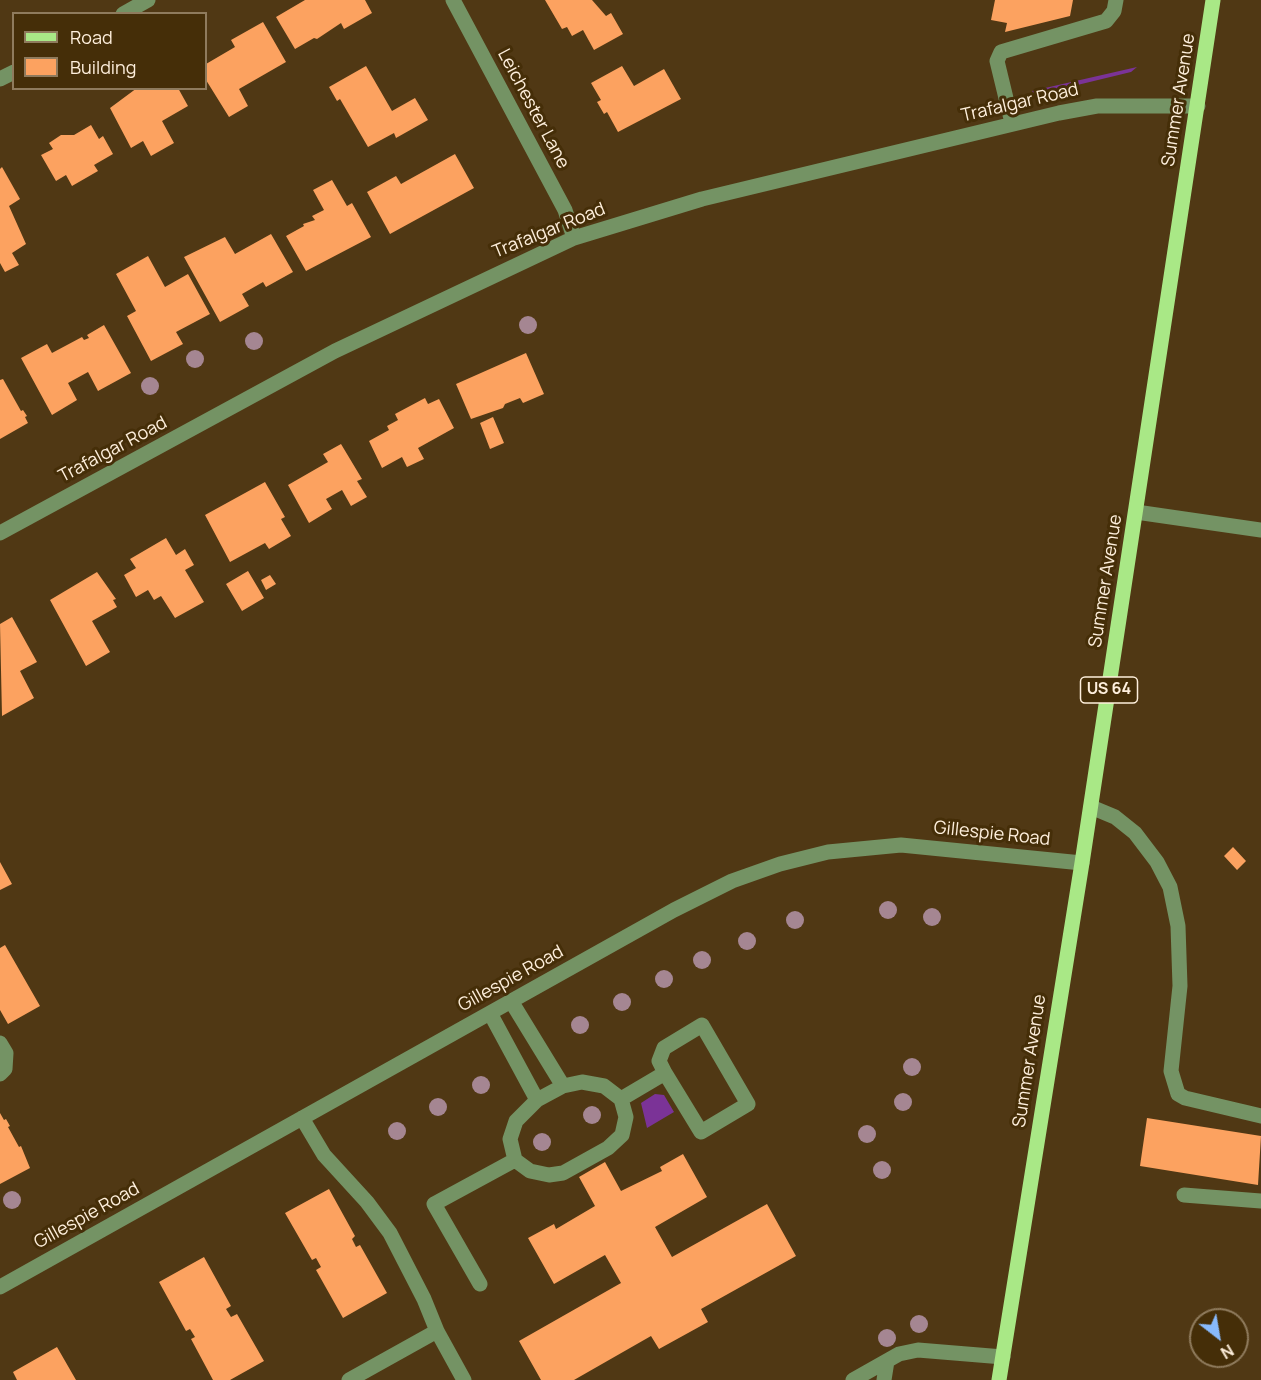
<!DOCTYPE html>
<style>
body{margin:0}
#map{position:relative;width:1261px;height:1380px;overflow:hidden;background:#503814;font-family:Manrope,sans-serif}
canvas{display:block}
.legend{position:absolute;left:12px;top:12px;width:195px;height:78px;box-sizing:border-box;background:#452e08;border:2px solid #8f7b5d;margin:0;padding:8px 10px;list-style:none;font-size:18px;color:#feefdc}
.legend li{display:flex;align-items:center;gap:12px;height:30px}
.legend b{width:30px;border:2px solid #8f7b5d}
.north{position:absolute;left:1189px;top:1308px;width:60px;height:60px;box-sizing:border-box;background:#452e08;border:2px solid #8f7b5d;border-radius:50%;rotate:149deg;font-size:16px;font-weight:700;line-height:24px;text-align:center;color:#feefdc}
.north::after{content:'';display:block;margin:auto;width:21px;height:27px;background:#88bafc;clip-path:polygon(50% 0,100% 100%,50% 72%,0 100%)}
</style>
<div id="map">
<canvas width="1261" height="1380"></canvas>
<ul class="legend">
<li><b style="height:8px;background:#a9e886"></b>Road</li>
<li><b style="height:16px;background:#fca260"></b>Building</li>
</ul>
<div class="north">N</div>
</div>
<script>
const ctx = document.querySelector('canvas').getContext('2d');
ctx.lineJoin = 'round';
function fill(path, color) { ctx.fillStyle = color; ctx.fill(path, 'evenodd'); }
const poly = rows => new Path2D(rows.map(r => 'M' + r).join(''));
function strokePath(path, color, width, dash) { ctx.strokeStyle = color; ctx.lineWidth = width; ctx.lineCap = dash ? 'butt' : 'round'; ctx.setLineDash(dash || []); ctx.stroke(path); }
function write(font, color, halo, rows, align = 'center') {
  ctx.font = font + ' Manrope,sans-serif'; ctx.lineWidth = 6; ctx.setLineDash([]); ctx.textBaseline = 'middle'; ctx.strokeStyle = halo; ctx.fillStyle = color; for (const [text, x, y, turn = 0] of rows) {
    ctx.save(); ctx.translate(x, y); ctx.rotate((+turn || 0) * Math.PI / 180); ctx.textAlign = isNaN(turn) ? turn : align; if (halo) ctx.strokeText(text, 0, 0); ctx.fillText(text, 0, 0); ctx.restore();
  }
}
fill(poly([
 [1137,67,1131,72,1036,95,1032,91],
 [655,1094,664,1095,674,1112,647,1128,641,1103]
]), '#7b3397');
fill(poly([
 [305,0,365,0,372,13,344,29,341,23,317,39,314,38,295,49,276,17],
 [545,0,592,0,606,16,611,13,623,34,594,50,583,30,572,36,567,27,562,29],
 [995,0,1073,0,1070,16,1005,32,1007,23,991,20],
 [263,22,286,62,239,89,248,106,229,117,206,80,206,64,235,47,231,40],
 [366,66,392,111,415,98,428,120,396,138,394,133,368,147,340,99,337,101,329,87],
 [622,66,634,86,664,69,681,99,618,132,607,112,604,114,597,102,601,100,591,83],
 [137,88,178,88,188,106,162,121,174,143,151,156,143,141,131,148,110,108],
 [91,125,99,139,103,136,113,154,94,165,98,171,72,186,66,175,56,181,41,155,53,149,49,143,61,135,74,135],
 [455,154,474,188,390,234,367,192,396,176,401,184],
 [2,167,20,199,9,206,26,244,12,253,19,265,5,272,0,263,0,169],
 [332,180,347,206,352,203,371,237,306,271,286,236,304,226,303,224,315,220,312,216,324,210,313,190],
 [271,234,293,272,266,287,263,282,242,294,249,306,220,322,184,257,225,237,235,254],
 [148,256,165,287,188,274,210,314,176,332,183,344,151,361,127,316,136,311,116,274],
 [104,325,131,373,98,391,88,372,68,383,77,400,52,415,21,358,47,344,52,353,82,337,84,340,89,338,87,335],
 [526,353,544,394,523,403,520,398,505,404,503,408,471,419,456,384],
 [3,379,21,411,23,410,27,416,25,417,28,423,0,439,0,380],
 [425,398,428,404,439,399,454,428,418,448,424,459,407,467,402,457,382,468,369,441,389,430,387,426,398,420,395,414],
 [493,417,504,443,490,449,480,423],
 [341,444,362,479,357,481,367,497,351,506,342,490,326,499,332,509,309,523,288,485,328,462,323,454],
 [265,482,285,517,281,519,291,536,269,549,265,543,230,562,205,515],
 [166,538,176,555,185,549,194,565,185,570,204,602,175,618,161,596,154,600,148,590,136,597,124,575,136,568,130,559],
 [248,571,264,598,242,611,226,584],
 [97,572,116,599,113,600,117,607,92,621,110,652,86,666,50,600],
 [270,575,276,584,266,590,261,580],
 [12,617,37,662,20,671,34,698,2,716,0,624],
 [1233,847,1246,861,1237,870,1224,856],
 [0,862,12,884,0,890],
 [5,945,40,1006,8,1024,0,1010,0,948],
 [0,1113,4,1120,6,1119,10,1126,8,1127,19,1147,21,1146,30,1168,0,1184],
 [1147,1118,1261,1136,1258,1185,1140,1166],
 [683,1154,707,1197,655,1227,672,1257,767,1204,796,1256,701,1309,708,1322,659,1349,651,1336,574,1380,541,1380,519,1341,621,1283,605,1255,554,1284,528,1238,554,1224,556,1229,595,1206,579,1177,605,1162,621,1191,662,1171,660,1167],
 [329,1189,355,1236,352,1239,356,1247,360,1245,387,1293,343,1318,316,1270,321,1267,316,1258,312,1260,285,1213],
 [204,1257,231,1306,226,1309,231,1317,237,1314,264,1361,230,1380,213,1380,191,1339,195,1337,190,1329,186,1331,159,1282],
 [57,1347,76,1380,17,1380,13,1372]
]), '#fca260');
strokePath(poly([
 [453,0,565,210,574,238],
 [123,14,148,0],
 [0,79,14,72],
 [1012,123,997,61,1001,52,1106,21,1114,11,1116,0],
 [1136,512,1261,530],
 [0,533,335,351,574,238,702,199,1059,113,1097,106,1198,106],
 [1091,807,1115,817,1135,833,1157,862,1170,887,1178,926,1180,986,1171,1071,1178,1094,1185,1098,1261,1116],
 [511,1001,563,1086],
 [490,1013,537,1100],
 [0,1043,6,1053,5,1069,0,1074],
 [302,1118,324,1155,367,1202,390,1233,424,1299,437,1331,464,1380],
 [515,1160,530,1171,549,1175,563,1173,608,1148,622,1135,626,1117,621,1099],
 [1184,1195,1261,1201],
 [480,1284,434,1204,515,1160,510,1139,516,1121,537,1100,563,1086,582,1082,604,1086,621,1099,665,1073,659,1061,664,1048,702,1025,748,1104,701,1132,665,1073],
 [0,1287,674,910,732,881,780,864,828,852,901,845,1082,863],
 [349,1380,437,1331],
 [853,1380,899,1354,918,1350,1003,1357],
 [884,1380,887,1361]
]), '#749364', 15);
strokePath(poly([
 [999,1380,1082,863,1213,0]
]), '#a9e886', 15);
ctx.fillStyle = '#a58692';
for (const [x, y] of [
 [528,325],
 [254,341],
 [195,359],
 [150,386],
 [888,910],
 [932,917],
 [795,920],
 [747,941],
 [702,960],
 [664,979],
 [622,1002],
 [580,1025],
 [912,1067],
 [481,1085],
 [903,1102],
 [438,1107],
 [592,1115],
 [397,1131],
 [867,1134],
 [542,1142],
 [882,1170],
 [12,1200],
 [919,1324],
 [887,1338]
]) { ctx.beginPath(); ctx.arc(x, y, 9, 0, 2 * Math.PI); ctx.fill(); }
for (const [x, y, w] of [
 [1109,690,57]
]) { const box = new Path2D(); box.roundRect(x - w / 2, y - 13, w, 26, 4.5); ctx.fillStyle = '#452e08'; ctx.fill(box); strokePath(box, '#feefdc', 1.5); }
write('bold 16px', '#feefdc', null, [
 ["US 64",1109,690]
]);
write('18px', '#feefdc', '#452e08', [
 ["Summer Avenue",1179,100,-81],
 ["Trafalgar Road",1020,103,-13],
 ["Leichester Lane",533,109,62],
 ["Trafalgar Road",549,231,-22],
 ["Trafalgar Road",113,450,-28],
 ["Summer Avenue",1106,581,-81],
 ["Gillespie Road",992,834,6],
 ["Gillespie Road",511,979,-29],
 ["Summer Avenue",1030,1061,-81],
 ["Gillespie Road",87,1216,-29]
]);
</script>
